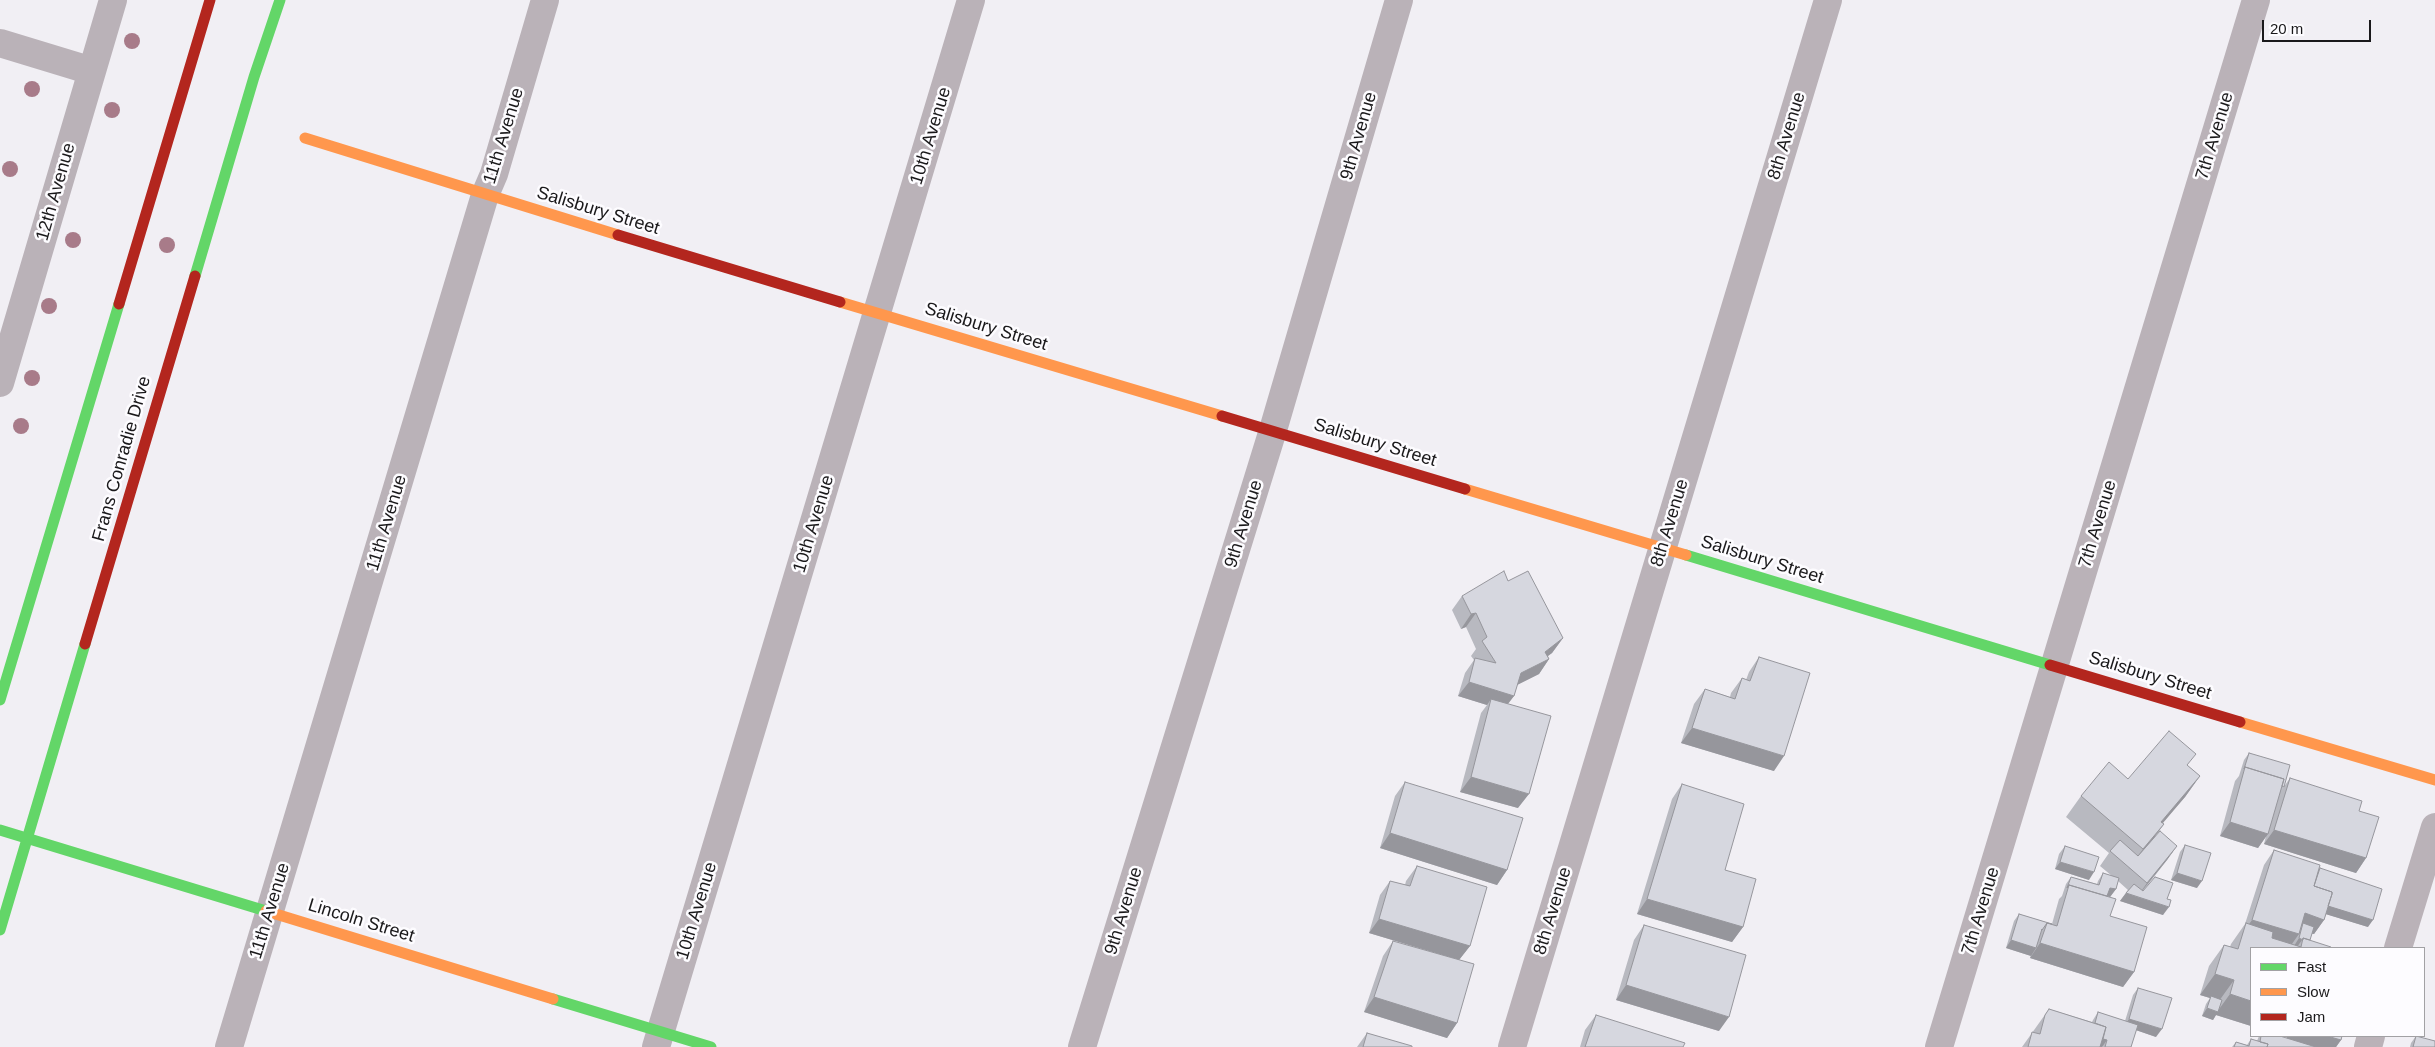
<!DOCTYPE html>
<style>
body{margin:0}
#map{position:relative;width:2435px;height:1047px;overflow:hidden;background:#f1eff4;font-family:Helvetica,sans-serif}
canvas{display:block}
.legend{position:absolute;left:2250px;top:947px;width:175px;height:90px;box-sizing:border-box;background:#fdfcff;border:1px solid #a2a1a4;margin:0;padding:6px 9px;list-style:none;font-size:15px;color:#1a191b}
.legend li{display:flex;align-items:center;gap:10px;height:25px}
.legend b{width:25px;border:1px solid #a2a1a4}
.scale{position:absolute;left:2262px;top:20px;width:109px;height:22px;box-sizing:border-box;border:2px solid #1a191b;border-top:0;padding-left:6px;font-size:15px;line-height:18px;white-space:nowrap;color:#1a191b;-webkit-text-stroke:4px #fdfcff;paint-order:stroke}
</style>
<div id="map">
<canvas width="2435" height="1047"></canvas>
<ul class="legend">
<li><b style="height:6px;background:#63d668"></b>Fast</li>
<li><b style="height:6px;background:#ff974d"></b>Slow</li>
<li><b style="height:6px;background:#b3261e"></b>Jam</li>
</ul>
<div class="scale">20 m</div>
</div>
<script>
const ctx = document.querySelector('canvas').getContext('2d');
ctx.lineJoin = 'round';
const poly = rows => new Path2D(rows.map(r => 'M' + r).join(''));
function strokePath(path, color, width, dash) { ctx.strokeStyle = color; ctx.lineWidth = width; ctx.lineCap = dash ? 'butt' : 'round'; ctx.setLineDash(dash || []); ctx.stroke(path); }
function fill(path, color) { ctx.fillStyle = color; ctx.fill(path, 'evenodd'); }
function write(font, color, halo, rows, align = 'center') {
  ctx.font = font + ' Helvetica,sans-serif'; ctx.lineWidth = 5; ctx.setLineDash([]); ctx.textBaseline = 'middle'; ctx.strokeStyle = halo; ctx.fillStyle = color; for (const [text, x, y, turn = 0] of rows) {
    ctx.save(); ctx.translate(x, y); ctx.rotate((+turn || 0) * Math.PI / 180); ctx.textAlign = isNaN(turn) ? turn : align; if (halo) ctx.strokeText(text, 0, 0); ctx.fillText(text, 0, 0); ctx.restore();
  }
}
strokePath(poly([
 [0,43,92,71],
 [0,383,113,0],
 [2398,948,2435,827],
 [229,1047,485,195,494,174,545,0],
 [656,1047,971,0],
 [1082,1047,1273,430,1399,0],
 [1512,1047,1828,0],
 [1939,1047,2256,0],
 [2368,1047,2371,1036]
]), '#bab2b8', 28);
strokePath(poly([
 [195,276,254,77,280,0],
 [1686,555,2050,665],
 [0,700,119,304],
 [0,830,266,911],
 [0,930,85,644],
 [553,999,711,1047]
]), '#63d668', 11);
strokePath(poly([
 [305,138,618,235],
 [840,302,1222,416],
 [1465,489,1686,555],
 [2240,722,2435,780],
 [266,911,553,999]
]), '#ff974d', 11);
strokePath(poly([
 [618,235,840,302],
 [119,304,210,0],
 [1222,416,1465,489],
 [85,644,195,276],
 [2050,665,2240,722]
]), '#b3261e', 11);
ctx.fillStyle = '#a87b89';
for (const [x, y] of [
 [132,41],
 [32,89],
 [112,110],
 [10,169],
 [73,240],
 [167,245],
 [49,306],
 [32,378],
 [21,426]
]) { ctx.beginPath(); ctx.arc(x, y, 8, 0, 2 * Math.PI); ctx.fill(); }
fill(poly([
 [1508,581,1563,638,1552,653,1548,656,1549,659,1539,674,1517,685,1514,696,1508,704,1518,808,1460,792,1481,713,1487,705,1458,696,1465,673,1474,660,1471,656,1476,649,1466,627,1461,629,1452,610,1462,596],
 [1759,657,1774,771,1681,743,1694,704,1705,689,1730,697,1731,693,1742,678,1746,680,1749,672],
 [2249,753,2284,787,2281,791,2290,778,2359,811,2366,858,2356,873,2264,844,2266,836,2258,848,2220,836,2235,781,2239,776,2244,760],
 [2188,766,2200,776,2185,797,2162,823,2164,824,2155,836,2177,846,2167,860,2143,891,2167,899,2163,915,2120,901,2128,890,2118,881,2116,889,2110,897,2110,916,2134,972,2123,987,2030,958,2031,954,2031,956,2006,948,2014,921,2019,914,2052,924,2059,899,2062,896,2066,884,2071,877,2097,884,2098,881,2103,873,2112,876,2100,866,2109,853,2066,817,2081,796,2128,779],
 [1405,782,1507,870,1497,885,1380,848,1395,796],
 [1682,784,1725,870,1743,927,1732,942,1637,914,1672,799],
 [2185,845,2197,888,2171,880,2180,852],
 [2065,846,2089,880,2055,869,2059,854],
 [2274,850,2319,870,2320,868,2368,927,2326,914,2324,920,2314,934,2312,934,2251,1026,2216,1015,2213,1020,2202,1016,2206,1004,2210,998,2200,995,2209,966,2224,945,2230,947,2231,944,2245,924,2264,865],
 [1417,866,1470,946,1459,960,1369,933,1380,895,1390,881,1405,885,1406,881],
 [1644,925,1719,1031,1616,1000,1634,940],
 [1393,941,1457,1023,1447,1038,1364,1012,1383,956],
 [2138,988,2156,1037,2136,1030,2131,1047,2022,1047,2049,1009,2092,1022,2093,1020,2098,1012,2125,1021,2133,995],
 [1596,1015,1683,1047,1580,1047,1585,1030],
 [1367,1033,1412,1047,1357,1047],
 [2259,1036,2280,1036,2286,1038,2287,1036,2342,1036,2341,1040,2336,1047,2232,1047,2236,1042,2247,1045,2251,1039,2257,1041],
 [2416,1036,2435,1047,2410,1047,2411,1043]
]), '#b8b9c0');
fill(poly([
 [1476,613,1466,627,1461,629,1471,614],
 [1563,638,1552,653,1534,666,1545,652],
 [1549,659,1539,674,1511,688,1521,673],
 [1469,682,1514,696,1503,710,1491,699,1487,705,1458,696],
 [1692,728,1784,756,1774,771,1681,743],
 [2200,776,2185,797,2146,843,2161,822],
 [1471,777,1529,794,1518,808,1460,792],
 [2230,822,2268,834,2258,848,2220,836],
 [2164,824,2149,845,2128,870,2143,849],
 [2274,830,2366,858,2356,873,2264,844],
 [1390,833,1507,870,1497,885,1380,848],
 [2177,846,2167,860,2137,897,2169,907,2163,915,2120,901,2126,893,2137,897,2147,883],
 [2060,862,2094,872,2089,880,2055,869],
 [2177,873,2202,881,2197,888,2171,880],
 [2110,888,2116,889,2110,897,2105,895],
 [1647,899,1743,927,1732,942,1637,914],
 [2328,905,2373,920,2368,927,2322,913],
 [2305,913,2324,920,2314,934,2301,930,2303,923,2299,930],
 [1379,919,1470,946,1459,960,1369,933],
 [2252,920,2299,934,2289,948,2242,934],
 [2299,938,2302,940,2297,947,2294,946],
 [2011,940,2036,948,2031,956,2006,948],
 [2040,943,2134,972,2123,987,2030,958],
 [2215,974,2234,980,2219,1001,2211,996,2210,998,2200,995],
 [1626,985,1729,1017,1719,1031,1616,1000],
 [2230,994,2251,1001,2251,1026,2216,1015,2213,1020,2202,1016,2207,1008,2217,1012],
 [1374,997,1457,1023,1447,1038,1364,1012],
 [2129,1019,2162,1029,2156,1037,2124,1026],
 [2091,1035,2107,1040,2102,1047,2099,1047],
 [2288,1036,2327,1036,2341,1040,2336,1047,2306,1047,2285,1040]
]), '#96969c');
const building = poly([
 [1504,571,1508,581,1528,571,1563,638,1545,652,1549,659,1521,673,1514,696,1469,682,1475,658,1496,663,1482,641,1487,637,1476,613,1471,614,1462,596,1504,571],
 [1759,657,1810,673,1784,756,1692,728,1705,689,1735,699,1742,678,1750,681,1759,657],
 [1491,699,1551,716,1529,794,1471,777,1491,699],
 [2169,731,2196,754,2187,765,2200,776,2161,822,2164,824,2143,849,2081,796,2109,762,2128,779,2169,731],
 [2249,753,2290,765,2284,787,2282,786,2284,779,2245,767,2244,769,2249,753],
 [2245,767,2284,779,2268,834,2230,822,2245,767],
 [2290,778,2362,801,2359,811,2379,817,2366,858,2274,830,2290,778],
 [1405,782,1523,818,1507,870,1390,833,1405,782],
 [1682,784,1744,804,1725,870,1756,879,1743,927,1647,899,1682,784],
 [2160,831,2177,846,2147,883,2110,851,2120,840,2138,856,2160,831],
 [2185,845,2211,853,2202,881,2177,873,2185,845],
 [2065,846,2099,857,2094,872,2060,862,2065,846],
 [2274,850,2320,865,2314,886,2332,892,2332,894,2324,920,2305,913,2299,934,2252,920,2274,850],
 [1417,866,1487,887,1470,946,1379,919,1390,881,1410,886,1417,866],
 [2320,868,2382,889,2373,920,2328,906,2332,894,2332,892,2314,886,2320,868],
 [2103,873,2119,878,2116,889,2110,888,2107,896,2069,885,2067,888,2071,877,2099,885,2103,873],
 [2155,877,2173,883,2167,899,2171,900,2169,907,2126,893,2134,884,2143,891,2155,877],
 [2069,885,2116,899,2110,916,2147,927,2134,972,2040,943,2047,923,2057,926,2069,885],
 [2019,914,2052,924,2047,923,2042,930,2042,929,2036,948,2011,940,2019,914],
 [2246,923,2273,932,2272,938,2301,947,2303,938,2331,947,2330,948,2251,948,2251,1001,2230,994,2234,980,2215,974,2224,945,2238,949,2246,923],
 [2303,923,2314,927,2310,940,2303,938,2303,940,2299,938,2303,923],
 [1644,925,1746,955,1729,1017,1626,985,1644,925],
 [1393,941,1474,964,1457,1023,1374,997,1393,941],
 [2138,988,2172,998,2162,1029,2129,1019,2138,988],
 [2211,996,2222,1000,2218,1012,2207,1008,2211,996],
 [2049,1009,2106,1027,2100,1047,2028,1047,2032,1032,2040,1034,2045,1015,2049,1009],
 [2098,1012,2138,1025,2131,1047,2105,1047,2107,1040,2103,1039,2106,1027,2095,1023,2098,1012],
 [1596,1015,1685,1043,1683,1047,1585,1047,1596,1015],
 [1367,1033,1412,1046,1412,1047,1363,1047,1367,1033],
 [2261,1036,2280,1036,2316,1047,2267,1047,2268,1044,2260,1042,2261,1036],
 [2327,1036,2342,1036,2341,1040,2327,1036],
 [2416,1036,2435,1041,2435,1047,2413,1047,2416,1036],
 [2251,1039,2268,1044,2267,1047,2234,1047,2236,1042,2249,1046,2251,1039]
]);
fill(building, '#d6d7df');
strokePath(building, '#96969c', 1);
write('18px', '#1a191b', '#fdfcff', [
 ["11th Avenue",504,136,-73],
 ["10th Avenue",931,136,-73],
 ["9th Avenue",1359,136,-74],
 ["8th Avenue",1787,136,-73],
 ["7th Avenue",2215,136,-73],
 ["12th Avenue",56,192,-74],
 ["Salisbury Street",598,211,17],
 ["Salisbury Street",986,327,17],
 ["Salisbury Street",1375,443,17],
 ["Frans Conradie Drive",122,459,-74],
 ["11th Avenue",387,523,-73],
 ["8th Avenue",1670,523,-73],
 ["10th Avenue",814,524,-73],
 ["9th Avenue",1244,524,-73],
 ["7th Avenue",2098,524,-73],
 ["Salisbury Street",1762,560,17],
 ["Salisbury Street",2150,676,17],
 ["11th Avenue",270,911,-73],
 ["10th Avenue",697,911,-73],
 ["9th Avenue",1124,911,-73],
 ["8th Avenue",1553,911,-73],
 ["7th Avenue",1981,911,-73],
 ["Lincoln Street",361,921,17]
]);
</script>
